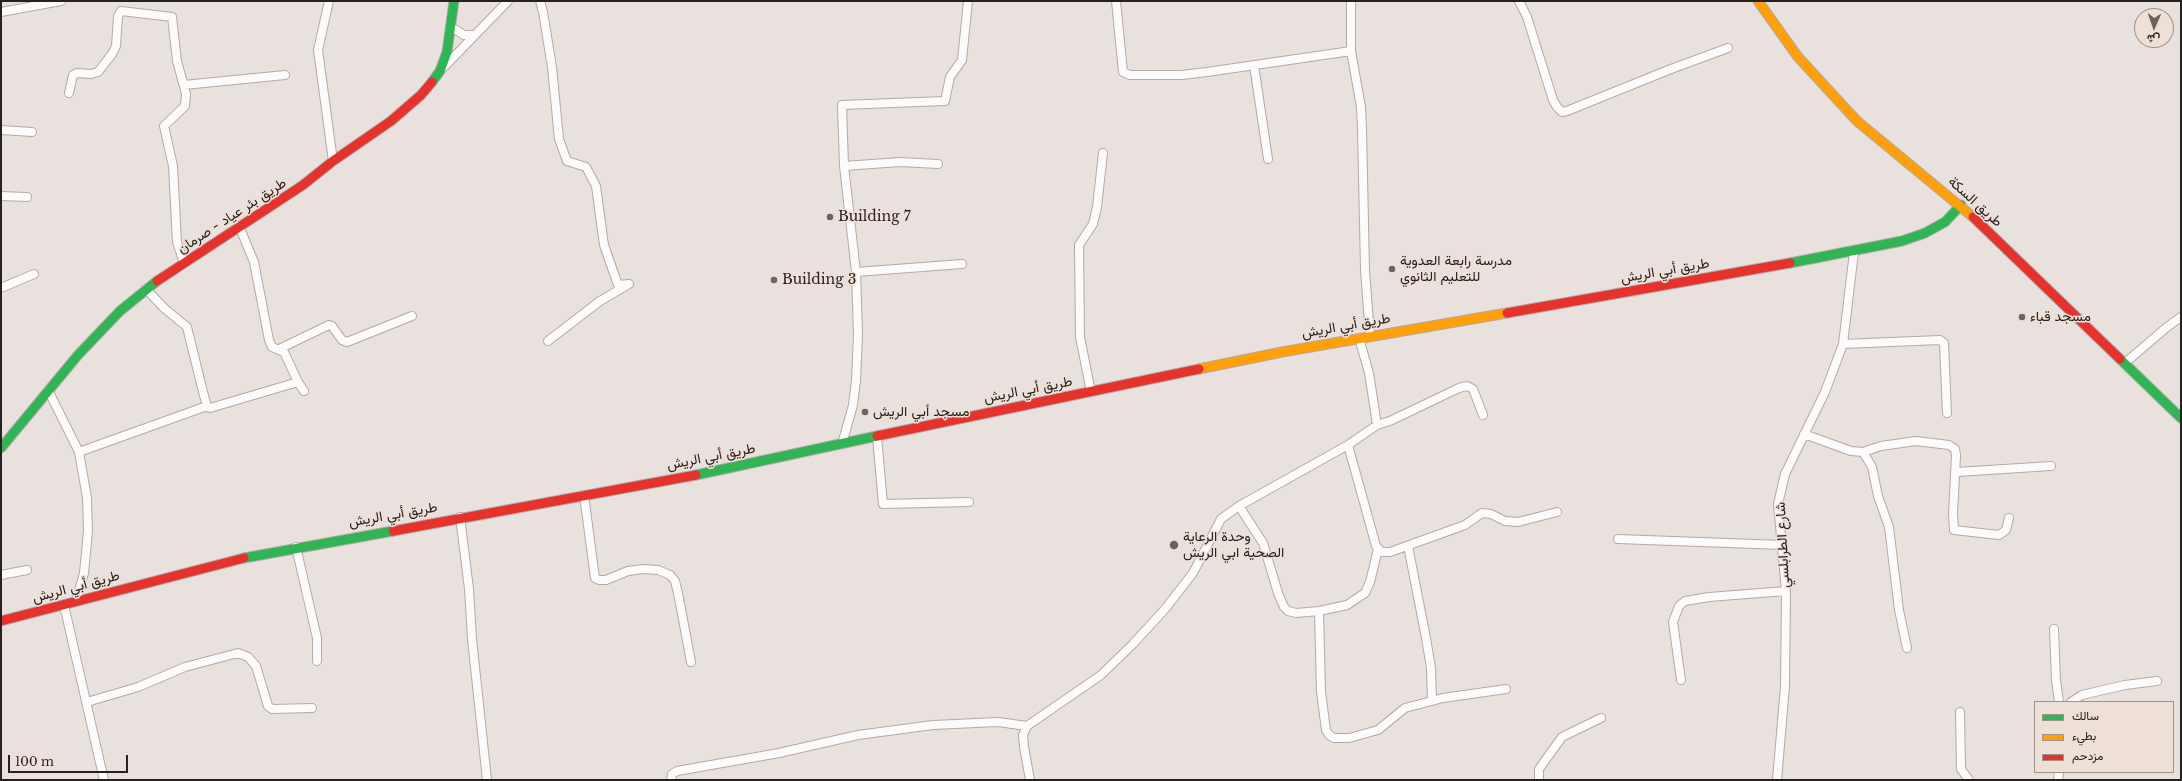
<!DOCTYPE html>
<meta charset="utf-8">
<style>
body{margin:0}
#map{position:relative;width:2182px;height:781px;overflow:hidden;background:#e9e1dd;font-family:"Libre Baskerville",Vazirmatn,serif}
canvas{display:block}
.frame{position:absolute;inset:0;border:2px solid #26211e;pointer-events:none}
.legend{position:absolute;left:2034px;top:701px;width:140px;height:72px;box-sizing:border-box;background:#efe0d7;border:1px solid #9f948d;margin:0;padding:5px 7px;list-style:none;font-size:12px;color:#26211e}
.legend li{display:flex;align-items:center;gap:8px;height:20px}
.legend b{width:20px;border:1px solid #9f948d}
.north{position:absolute;left:2134px;top:8px;width:40px;height:40px;box-sizing:border-box;background:#efe0d7;border:1px solid #9f948d;border-radius:50%;rotate:182deg;font-size:11px;font-weight:700;line-height:16px;text-align:center;color:#26211e}
.north::after{content:'';display:block;margin:auto;width:14px;height:18px;background:#6a6461;clip-path:polygon(50% 0,100% 100%,50% 72%,0 100%)}
.scale{position:absolute;left:8px;top:755px;width:120px;height:18px;box-sizing:border-box;border:2px solid #26211e;border-top:0;padding-left:5px;font-size:12px;line-height:14px;white-space:nowrap;color:#26211e;-webkit-text-stroke:3px #efe0d7;paint-order:stroke}
</style>
<div id="map">
<canvas width="2182" height="781"></canvas>
<div class="frame"></div>
<ul class="legend">
<li><b style="height:5px;background:#30b455"></b>سالك</li>
<li><b style="height:5px;background:#ff9f0a"></b>بطيء</li>
<li><b style="height:5px;background:#e5322d"></b>مزدحم</li>
</ul>
<div class="north">ش</div>
<div class="scale">100 m</div>
</div>
<script>
const ctx = document.querySelector('canvas').getContext('2d');
ctx.lineJoin = 'round';
const poly = rows => new Path2D(rows.map(r => 'M' + r).join(''));
function strokePath(path, color, width, dash) { ctx.strokeStyle = color; ctx.lineWidth = width; ctx.lineCap = dash ? 'butt' : 'round'; ctx.setLineDash(dash || []); ctx.stroke(path); }
function write(font, color, halo, rows, align = 'center') {
  ctx.font = font + ' "Libre Baskerville",Vazirmatn,serif'; ctx.lineWidth = 3; ctx.setLineDash([]); ctx.textBaseline = 'middle'; ctx.strokeStyle = halo; ctx.fillStyle = color; for (const [text, x, y, turn = 0] of rows) {
    ctx.save(); ctx.translate(x, y); ctx.rotate((+turn || 0) * Math.PI / 180); ctx.textAlign = isNaN(turn) ? turn : align; if (halo) ctx.strokeText(text, 0, 0); ctx.fillText(text, 0, 0); ctx.restore();
  }
}
const street = poly([
 [329,1,318,50,333,161],
 [540,1,543,12,552,67,559,139,567,161,586,167,596,186,604,245,618,285,629,284,600,301,548,341],
 [1116,1,1123,72,1130,75,1182,75,1207,72,1351,51],
 [1351,1,1351,51,1361,107,1362,129,1365,270,1370,336],
 [1519,1,1527,17,1553,100,1557,107,1562,112,1567,111,1671,69,1728,48],
 [1,12,61,1],
 [451,27,464,35,475,35],
 [1254,65,1268,159],
 [444,67,508,1],
 [184,85,285,75],
 [69,93,73,75,77,73,91,74,98,72,112,54,116,46,118,16,121,11,172,17,177,61,186,94,185,106,164,126,173,166,177,242,184,263],
 [1,130,32,132],
 [844,166,900,162,938,164],
 [1,196,27,197],
 [239,226,254,262,269,340,272,347,284,352,298,382],
 [856,272,962,264],
 [1,288,34,274],
 [146,289,164,308,187,327,203,392,207,406,210,408,298,382,304,391],
 [1359,338,1369,373,1377,425],
 [1843,344,1940,340,1944,343,1947,413],
 [279,349,329,325,332,326,342,340,347,342,412,316],
 [2125,363,2167,327,2181,317],
 [48,390,79,452,87,498,88,531,84,573,76,601],
 [1091,392,1080,337,1079,245,1093,224,1097,207,1103,153],
 [1804,434,1851,451,1863,452,1881,446,1916,441,1949,445,1955,449,1956,455,1953,514,1954,530,1999,535,2006,530,2009,518],
 [877,437,883,504,969,502],
 [842,444,853,405,856,381,858,334,856,272,844,166,842,105,945,101,950,77,962,60,968,1],
 [1348,445,1376,546,1382,552,1390,552,1465,525,1482,513,1491,514,1505,521,1518,522,1557,512],
 [79,452,207,406],
 [1863,452,1872,467,1878,496,1889,527,1899,610,1907,648],
 [1957,472,2051,466],
 [584,495,595,578,599,580,606,580,628,571,643,569,658,570,670,575,675,581,678,593,691,662],
 [1239,506,1263,543,1278,593,1284,607,1288,611,1296,613,1319,611,1347,605,1365,593,1370,582,1378,549],
 [460,517,469,589,472,639,487,780],
 [1618,539,1783,545],
 [1408,546,1426,638,1431,668,1432,701],
 [296,547,317,638,317,661],
 [1,575,27,570],
 [64,605,104,780],
 [1319,611,1321,692,1326,730,1329,735,1334,738,1349,738,1378,730,1405,708,1443,698,1506,689],
 [2054,629,2056,680,2059,702],
 [1681,680,1673,622,1679,606,1685,601,1709,597,1786,591],
 [87,702,138,687,185,667,238,653,248,657,256,666,268,706,272,709,312,708],
 [2071,702,2082,695,2125,685,2157,681],
 [1960,712,1961,769,1969,780],
 [671,780,672,774,677,771,779,753,858,735,933,725,998,722,1027,726],
 [1030,780,1024,747,1023,735,1027,726,1101,675,1133,644,1165,609,1193,573,1221,519,1239,506,1348,445,1377,425,1390,421,1459,388,1467,386,1473,389,1483,415],
 [1539,780,1539,769,1562,737,1601,718],
 [1777,780,1785,686,1786,591,1778,504,1785,474,1825,392,1843,344,1854,252],
 [2058,780,2059,772]
]);
const fast = poly([
 [432,82,440,71,447,52,454,1],
 [1790,263,1902,241,1925,233,1945,222,1961,205],
 [2120,359,2181,418],
 [1,448,78,355,120,311,157,281],
 [696,475,877,436],
 [244,558,393,531]
]);
const slow = poly([
 [1758,1,1798,57,1857,121,1973,217],
 [1199,369,1282,352,1507,313]
]);
const jam = poly([
 [1973,217,2120,359],
 [157,281,303,185,333,161,391,121,421,95,432,82],
 [1507,313,1790,263],
 [877,436,1199,369],
 [393,531,696,475],
 [1,621,244,558]
]);
strokePath(street, '#b1aba7', 10);
strokePath(fast, '#b1aba7', 11);
strokePath(slow, '#b1aba7', 11);
strokePath(jam, '#b1aba7', 11);
strokePath(street, '#fcfafa', 8);
strokePath(fast, '#30b455', 9);
strokePath(slow, '#ff9f0a', 9);
strokePath(jam, '#e5322d', 9);
for (const [x, y, r, color] of [
 [830,217,4,"#6a6461"],
 [1392,269,4,"#6a6461"],
 [774,280,4,"#6a6461"],
 [2022,317,4,"#6a6461"],
 [865,412,4,"#6a6461"],
 [1174,545,5,"#6a6461"]
]) { const dot = new Path2D(); dot.arc(x, y, r, 0, 2 * Math.PI); ctx.fillStyle = color; ctx.fill(dot); strokePath(dot, '#efe0d7', 1.5); }
write('14px', '#26211e', '#efe0d7', [
 ["طريق السكة",1975,202,42],
 ["طريق بئر عياد - صرمان",232,216,-33],
 ["طريق أبي الريش",1665,271,-10],
 ["طريق أبي الريش",1346,326,-10],
 ["طريق أبي الريش",1028,390,-11],
 ["طريق أبي الريش",711,457,-11],
 ["طريق أبي الريش",393,515,-10],
 ["شارع الطرابلسي",1783,545,-93],
 ["طريق أبي الريش",76,587,-15]
]);
write('14px', '#26211e', '#efe0d7', [
 ["Building 7",838,217],
 ["مدرسة رابعة العدوية",1400,261],
 ["للتعليم الثانوي",1400,277],
 ["Building 3",782,280],
 ["مسجد قباء",2030,317],
 ["مسجد أبي الريش",873,412],
 ["وحدة الرعاية",1183,537],
 ["الصحية ابي الريش",1183,553]
], 'left');
</script>
